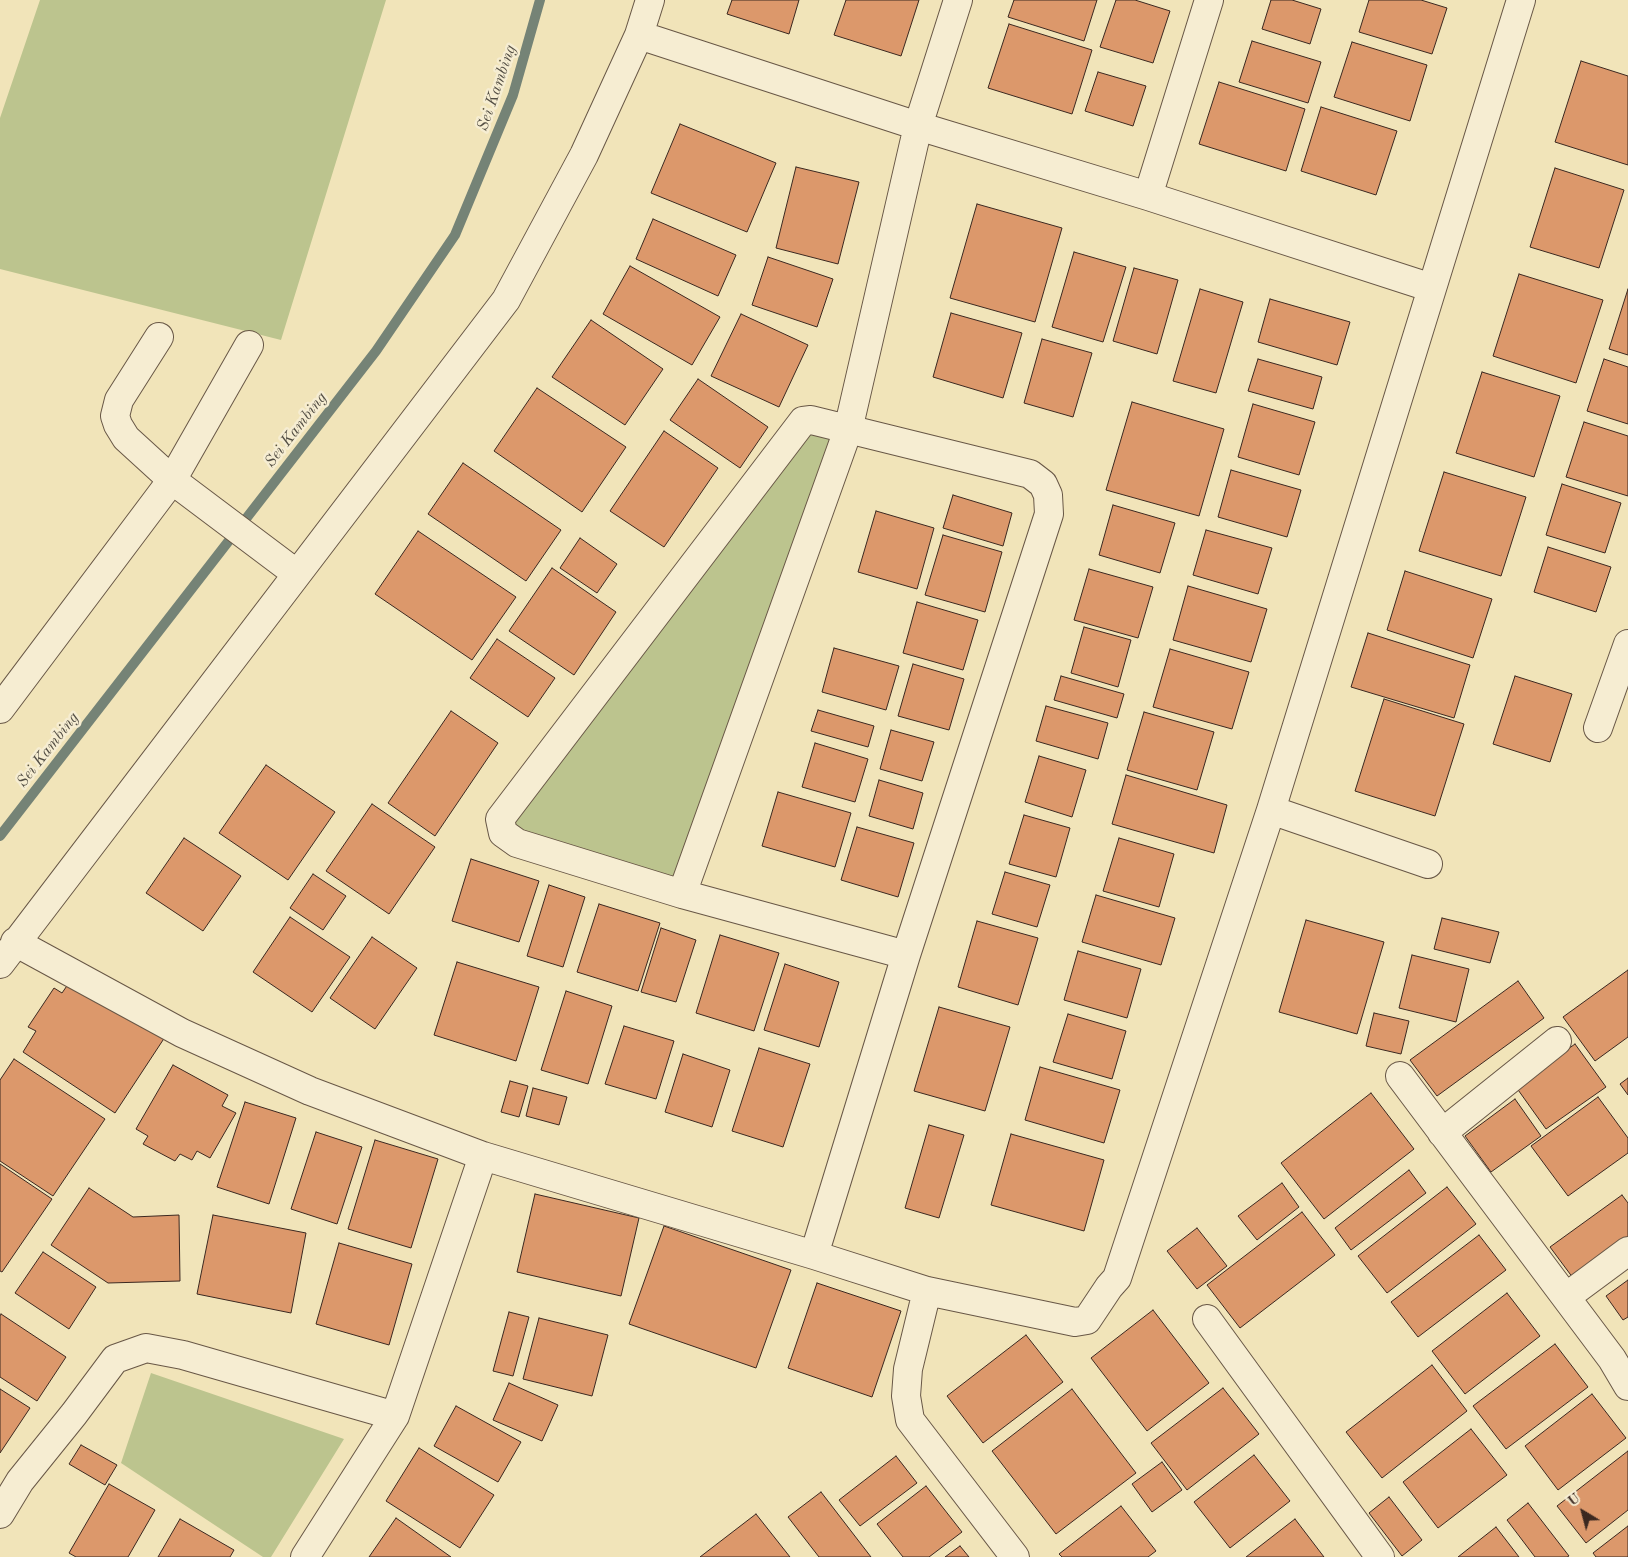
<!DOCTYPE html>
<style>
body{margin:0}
#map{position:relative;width:1628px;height:1557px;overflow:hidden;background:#f1e4b9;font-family:"Old Standard TT",serif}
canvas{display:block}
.north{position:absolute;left:1558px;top:1487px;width:50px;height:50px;-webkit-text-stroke:4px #f6edd2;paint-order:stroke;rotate:323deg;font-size:14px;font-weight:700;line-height:20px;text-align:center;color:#3b2820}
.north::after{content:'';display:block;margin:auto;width:18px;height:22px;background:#3b2820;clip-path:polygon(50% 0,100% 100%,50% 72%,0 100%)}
</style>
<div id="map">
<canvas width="1628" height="1557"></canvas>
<div class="north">U</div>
</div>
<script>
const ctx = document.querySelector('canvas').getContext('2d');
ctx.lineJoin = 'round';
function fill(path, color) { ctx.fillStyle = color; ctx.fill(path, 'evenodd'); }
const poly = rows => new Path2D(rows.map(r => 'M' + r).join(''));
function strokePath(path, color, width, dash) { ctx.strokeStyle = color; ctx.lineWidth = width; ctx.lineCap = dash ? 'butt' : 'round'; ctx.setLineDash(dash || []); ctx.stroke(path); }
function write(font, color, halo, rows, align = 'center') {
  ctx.font = font + ' "Old Standard TT",serif'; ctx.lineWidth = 5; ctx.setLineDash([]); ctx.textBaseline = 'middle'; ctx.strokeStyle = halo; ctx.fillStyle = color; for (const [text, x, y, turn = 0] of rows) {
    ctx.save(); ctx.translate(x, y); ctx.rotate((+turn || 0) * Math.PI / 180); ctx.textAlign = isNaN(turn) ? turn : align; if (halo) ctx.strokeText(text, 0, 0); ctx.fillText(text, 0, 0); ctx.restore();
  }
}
fill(poly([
 [40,0,386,0,281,340,0,269,0,118],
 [813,423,845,433,678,884,504,826],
 [151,1373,344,1439,271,1557,263,1557,121,1463]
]), '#bcc48e');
strokePath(poly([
 [0,836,376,351,455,235,513,95,540,0]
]), '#758376', 10);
const building = poly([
 [732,0,799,0,789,34,727,14,732,0],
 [846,0,919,0,901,56,834,35,846,0],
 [1014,0,1097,0,1084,41,1008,17,1014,0],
 [1116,0,1135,0,1170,11,1153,63,1100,47,1116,0],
 [1271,0,1292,0,1321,9,1310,44,1262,29,1271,0],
 [1369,0,1421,0,1447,8,1432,54,1359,32,1369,0],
 [1009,24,1092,50,1072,114,988,88,1009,24],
 [1252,41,1321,62,1308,103,1239,82,1252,41],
 [1352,42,1427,65,1410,121,1334,97,1352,42],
 [1581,61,1628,76,1628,165,1555,142,1581,61],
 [1098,72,1146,86,1133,126,1085,111,1098,72],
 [1219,82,1305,109,1286,171,1199,144,1219,82],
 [1321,107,1397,131,1376,195,1301,171,1321,107],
 [680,124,776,163,747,232,651,193,680,124],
 [796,167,859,182,838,264,776,248,796,167],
 [1555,168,1624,190,1599,268,1530,247,1555,168],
 [977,204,1062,228,1035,322,950,298,977,204],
 [653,219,736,255,718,296,636,259,653,219],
 [1074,252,1126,267,1103,342,1052,327,1074,252],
 [768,257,833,279,817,327,752,305,768,257],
 [630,266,720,317,692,365,603,314,630,266],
 [1134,268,1178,280,1157,354,1113,341,1134,268],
 [1519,274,1603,300,1576,383,1493,356,1519,274],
 [1200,289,1243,302,1216,393,1173,381,1200,289],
 [1628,289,1628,355,1609,349,1628,289],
 [1270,299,1350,322,1337,365,1258,342,1270,299],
 [951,313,1022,333,1003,398,933,377,951,313],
 [741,314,808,345,779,407,711,376,741,314],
 [591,320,663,369,625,425,552,377,591,320],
 [1042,339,1092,353,1073,417,1024,403,1042,339],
 [1258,359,1322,377,1313,409,1248,391,1258,359],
 [1604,359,1628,367,1628,424,1587,411,1604,359],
 [1482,372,1560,396,1534,477,1456,453,1482,372],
 [698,379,768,427,740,468,670,420,698,379],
 [537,388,626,447,582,512,494,451,537,388],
 [1132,402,1224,429,1199,516,1106,490,1132,402],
 [1253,404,1315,422,1299,475,1238,457,1253,404],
 [1584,422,1628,436,1628,496,1566,477,1584,422],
 [664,431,718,468,664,547,610,511,664,431],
 [463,463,561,530,526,581,428,514,463,463],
 [1231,470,1301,490,1287,537,1218,517,1231,470],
 [1444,472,1526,497,1501,576,1419,551,1444,472],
 [1562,484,1621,503,1605,553,1546,535,1562,484],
 [953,495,1012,513,1003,546,943,528,953,495],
 [1113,505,1175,523,1160,573,1099,555,1113,505],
 [876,511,934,528,917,589,858,572,876,511],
 [1206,530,1272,548,1258,594,1193,575,1206,530],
 [418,531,516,597,472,660,375,594,418,531],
 [943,535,1002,552,985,612,925,595,943,535],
 [580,538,617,564,597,593,560,568,580,538],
 [1548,547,1611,567,1596,612,1534,592,1548,547],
 [552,568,616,612,574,675,509,631,552,568],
 [1089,569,1153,587,1138,638,1074,620,1089,569],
 [1405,571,1492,599,1473,658,1387,630,1405,571],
 [1188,586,1267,609,1251,662,1173,640,1188,586],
 [917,602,978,620,963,670,903,653,917,602],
 [1084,627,1131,640,1118,687,1071,673,1084,627],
 [1368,633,1470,665,1454,718,1351,687,1368,633],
 [497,639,555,678,528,717,470,678,497,639],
 [834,648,899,666,886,710,822,692,834,648],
 [1170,649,1249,672,1232,729,1153,707,1170,649],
 [913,664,964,679,949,730,898,716,913,664],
 [1061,676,1124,694,1117,718,1054,700,1061,676],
 [1515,676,1572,694,1550,762,1493,744,1515,676],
 [1384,699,1464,724,1435,816,1355,791,1384,699],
 [1046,706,1108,723,1098,759,1036,741,1046,706],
 [818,710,874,726,868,747,811,731,818,710],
 [451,711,498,743,435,836,388,803,451,711],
 [1144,712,1214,732,1197,790,1127,770,1144,712],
 [891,730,934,742,922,781,880,769,891,730],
 [815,743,868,759,855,802,802,787,815,743],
 [1039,756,1086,770,1072,817,1025,802,1039,756],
 [266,765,335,812,288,880,219,833,266,765],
 [1126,775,1227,805,1214,853,1112,824,1126,775],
 [879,780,923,793,913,829,869,816,879,780],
 [778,792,851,813,835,867,762,846,778,792],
 [372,804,435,847,389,914,326,871,372,804],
 [1024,815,1070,828,1056,877,1009,864,1024,815],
 [857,827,914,843,898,897,841,880,857,827],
 [184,838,241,876,203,931,146,893,184,838],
 [1119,838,1174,854,1159,907,1103,891,1119,838],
 [471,859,539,881,519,942,452,921,471,859],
 [1005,872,1050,885,1037,927,992,914,1005,872],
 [313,874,346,896,323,930,290,908,313,874],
 [549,885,585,897,563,967,527,956,549,885],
 [1096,895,1175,918,1161,965,1082,942,1096,895],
 [599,904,660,923,638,991,577,972,599,904],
 [290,917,350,957,312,1012,253,972,290,917],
 [1442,918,1499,932,1490,963,1434,949,1442,918],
 [1306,920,1384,942,1357,1034,1279,1012,1306,920],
 [977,921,1038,938,1018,1005,958,987,977,921],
 [661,928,696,940,676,1002,641,992,661,928],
 [720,935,779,953,754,1031,696,1013,720,935],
 [372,937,417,968,375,1029,330,998,372,937],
 [1078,951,1141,969,1127,1018,1064,1000,1078,951],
 [1412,955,1469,969,1456,1022,1399,1008,1412,955],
 [457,962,539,987,516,1061,434,1035,457,962],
 [785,964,839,982,819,1047,764,1030,785,964],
 [1628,970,1628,1037,1595,1061,1563,1017,1628,970],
 [73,977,165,1037,115,1113,23,1052,36,1031,28,1027,54,988,62,993,73,977],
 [1518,981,1544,1018,1437,1096,1410,1060,1518,981],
 [566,991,612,1006,588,1084,541,1070,566,991],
 [939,1007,1010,1027,985,1111,914,1091,939,1007],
 [1374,1013,1409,1021,1401,1054,1366,1046,1374,1013],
 [1068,1014,1126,1031,1112,1079,1053,1062,1068,1014],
 [624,1026,674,1041,656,1099,605,1084,624,1026],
 [1575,1044,1606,1087,1546,1129,1516,1087,1575,1044],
 [759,1048,810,1064,783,1147,732,1131,759,1048],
 [683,1054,730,1070,712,1127,665,1112,683,1054],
 [14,1059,105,1119,53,1196,0,1161,0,1080,14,1059],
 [173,1065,228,1095,222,1106,236,1113,210,1158,197,1151,192,1160,180,1154,175,1161,143,1144,148,1136,136,1129,173,1065],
 [1040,1067,1120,1090,1104,1143,1025,1120,1040,1067],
 [1628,1078,1628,1095,1620,1084,1628,1078],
 [510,1081,528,1086,519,1117,501,1112,510,1081],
 [533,1088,567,1097,559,1125,526,1116,533,1088],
 [1371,1093,1414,1149,1324,1219,1281,1163,1371,1093],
 [1598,1097,1628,1138,1628,1153,1568,1196,1531,1146,1598,1097],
 [1515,1099,1541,1136,1491,1172,1465,1136,1515,1099],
 [245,1102,296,1118,269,1204,217,1187,245,1102],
 [929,1125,964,1135,939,1218,905,1208,929,1125],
 [316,1132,362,1147,337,1224,291,1209,316,1132],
 [1011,1134,1104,1160,1084,1231,991,1205,1011,1134],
 [375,1140,438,1159,411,1248,348,1229,375,1140],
 [0,1164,52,1199,2,1272,0,1271,0,1164],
 [1409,1170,1426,1193,1351,1250,1335,1228,1409,1170],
 [1282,1183,1299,1207,1257,1240,1238,1216,1282,1183],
 [1447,1187,1476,1224,1387,1293,1358,1256,1447,1187],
 [89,1188,133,1217,179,1215,180,1281,108,1283,51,1245,89,1188],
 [535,1194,639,1218,621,1296,517,1272,535,1194],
 [1622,1195,1628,1203,1628,1244,1576,1282,1550,1247,1622,1195],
 [1302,1212,1335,1255,1240,1328,1207,1285,1302,1212],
 [213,1215,306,1233,291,1313,197,1294,213,1215],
 [664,1226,791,1270,756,1368,629,1324,664,1226],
 [1197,1228,1227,1266,1197,1289,1167,1251,1197,1228],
 [1479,1235,1506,1270,1418,1337,1391,1302,1479,1235],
 [339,1243,412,1264,389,1345,316,1324,339,1243],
 [43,1252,96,1287,69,1329,15,1293,43,1252],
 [1628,1280,1628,1317,1623,1320,1606,1296,1628,1280],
 [817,1283,901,1311,872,1397,788,1368,817,1283],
 [1507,1293,1540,1336,1465,1394,1432,1351,1507,1293],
 [1153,1310,1209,1383,1147,1431,1091,1358,1153,1310],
 [509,1312,529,1317,513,1376,493,1371,509,1312],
 [1,1314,66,1357,37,1401,0,1377,0,1316,1,1314],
 [539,1318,608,1335,592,1396,523,1379,539,1318],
 [1026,1335,1063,1382,983,1443,947,1396,1026,1335],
 [1555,1344,1588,1387,1506,1449,1473,1406,1555,1344],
 [1432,1365,1467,1411,1382,1478,1346,1432,1432,1365],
 [509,1383,558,1405,542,1441,493,1420,509,1383],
 [1223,1388,1259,1434,1187,1490,1151,1443,1223,1388],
 [0,1389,30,1408,0,1453,0,1389],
 [1072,1389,1136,1473,1056,1534,992,1451,1072,1389],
 [1592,1394,1626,1438,1558,1490,1525,1446,1592,1394],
 [456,1406,521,1442,498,1482,434,1446,456,1406],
 [1471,1429,1507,1475,1438,1528,1403,1482,1471,1429],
 [81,1445,117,1465,105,1485,69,1464,81,1445],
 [419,1448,494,1495,460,1548,386,1501,419,1448],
 [1628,1451,1628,1510,1586,1543,1557,1506,1628,1451],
 [1254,1455,1290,1501,1230,1548,1194,1502,1254,1455],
 [896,1456,917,1483,860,1526,839,1500,896,1456],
 [1162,1462,1182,1490,1152,1512,1132,1484,1162,1462],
 [109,1484,155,1510,128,1557,76,1557,69,1553,109,1484],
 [926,1486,962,1532,929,1557,903,1557,877,1524,926,1486],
 [821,1492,871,1557,819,1557,788,1517,821,1492],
 [1389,1497,1422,1540,1402,1556,1369,1513,1389,1497],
 [1528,1503,1569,1556,1567,1557,1535,1557,1507,1520,1528,1503],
 [1121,1506,1156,1551,1148,1557,1062,1557,1059,1554,1121,1506],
 [756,1514,790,1557,700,1557,756,1514],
 [396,1518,451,1557,369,1557,396,1518],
 [180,1519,234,1550,230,1557,158,1557,180,1519],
 [1295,1519,1324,1557,1246,1557,1295,1519],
 [1628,1526,1628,1557,1596,1557,1593,1553,1628,1526],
 [1496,1527,1519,1557,1458,1557,1496,1527],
 [960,1546,969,1557,945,1557,960,1546]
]);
fill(building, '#dc986b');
strokePath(building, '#3b2820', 1);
const minor = poly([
 [639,35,918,126,1148,196,1432,288],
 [1148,196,1209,0],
 [159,337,119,400,115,416,118,425,126,438,172,480,297,574],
 [0,709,172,480,249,345],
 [1598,728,1628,644],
 [1271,810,1428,864],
 [682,894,848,430,918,126,958,0],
 [15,942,182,1033,310,1091,483,1156,814,1255,927,1291,1075,1322,1087,1320,1109,1287,1117,1278,1271,810,1521,0],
 [0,964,506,300,584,155,639,35,650,0],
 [1400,1076,1612,1359,1628,1386],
 [1442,1133,1557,1041],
 [814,1255,906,955,1049,514,1048,495,1043,484,1030,474,811,420,803,421,500,819,503,833,517,843,682,894,906,955],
 [927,1291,908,1369,906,1396,910,1420,1015,1557],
 [1566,1297,1628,1251],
 [1207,1319,1380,1557],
 [0,1514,20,1481,74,1414,115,1359,146,1348,183,1355,395,1416],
 [305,1557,395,1416,483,1156]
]);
strokePath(minor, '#685746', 30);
strokePath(minor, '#f6edd2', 28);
write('italic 16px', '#534e44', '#f6edd2', [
 ["Sei Kambing",497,88,-71],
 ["Sei Kambing",296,430,-52],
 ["Sei Kambing",48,750,-52]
]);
</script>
